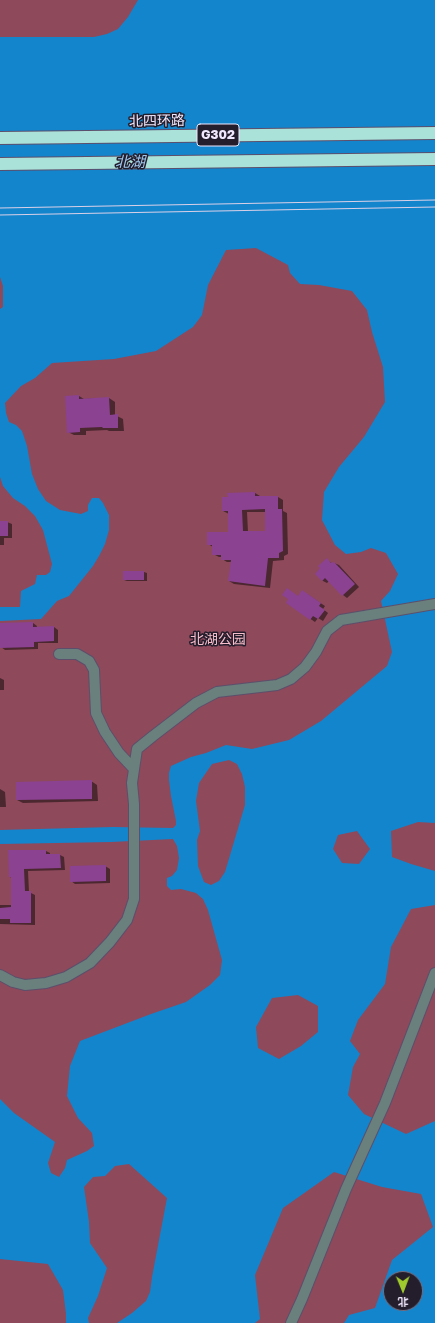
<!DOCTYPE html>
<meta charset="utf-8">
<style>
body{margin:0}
#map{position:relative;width:435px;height:1323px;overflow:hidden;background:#403251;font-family:"Golos Text","Noto Sans SC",sans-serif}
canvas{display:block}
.north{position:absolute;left:383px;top:1271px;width:40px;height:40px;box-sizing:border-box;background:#241d2c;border:1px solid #766e7f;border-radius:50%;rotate:179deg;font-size:11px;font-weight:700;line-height:16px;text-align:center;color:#f0e8fc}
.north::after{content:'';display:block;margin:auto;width:14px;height:18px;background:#9eca2e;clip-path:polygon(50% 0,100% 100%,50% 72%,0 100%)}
</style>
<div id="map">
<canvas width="435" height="1323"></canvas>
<div class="north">北</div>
</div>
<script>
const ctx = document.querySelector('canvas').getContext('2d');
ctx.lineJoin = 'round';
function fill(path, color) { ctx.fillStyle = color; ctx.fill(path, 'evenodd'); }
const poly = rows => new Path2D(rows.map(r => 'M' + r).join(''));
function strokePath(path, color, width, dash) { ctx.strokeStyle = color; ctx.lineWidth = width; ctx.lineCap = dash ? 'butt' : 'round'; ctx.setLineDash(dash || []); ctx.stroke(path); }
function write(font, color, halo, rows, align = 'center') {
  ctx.font = font + ' "Golos Text","Noto Sans SC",sans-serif'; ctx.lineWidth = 3; ctx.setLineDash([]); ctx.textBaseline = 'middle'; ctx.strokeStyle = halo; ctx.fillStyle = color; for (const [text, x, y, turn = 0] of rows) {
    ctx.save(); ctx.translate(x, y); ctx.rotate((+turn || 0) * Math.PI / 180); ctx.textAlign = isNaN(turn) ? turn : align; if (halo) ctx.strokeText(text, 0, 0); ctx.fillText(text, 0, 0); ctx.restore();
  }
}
fill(poly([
 [0,0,435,0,435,1323,0,1323],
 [391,1279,415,1279,415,1303,391,1303]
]), '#8e495b');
fill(poly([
 [138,0,435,0,435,823,418,822,391,831,392,857,411,864,435,871,435,905,411,909,391,947,385,984,358,1020,350,1041,360,1054,353,1067,348,1095,364,1114,406,1134,435,1121,435,1323,344,1323,349,1315,375,1308,392,1260,433,1227,421,1194,382,1187,334,1172,283,1208,255,1275,260,1319,255,1323,117,1323,132,1313,146,1301,150,1292,152,1277,167,1198,129,1164,115,1166,105,1176,93,1177,84,1187,89,1222,90,1243,107,1268,98,1296,88,1318,89,1323,66,1323,66,1314,63,1290,48,1264,0,1259,0,1099,14,1113,55,1142,48,1163,51,1173,59,1177,65,1168,67,1160,87,1151,94,1146,92,1133,78,1118,67,1096,70,1066,80,1041,151,1014,186,1002,210,985,220,975,222,960,208,910,203,899,196,893,181,889,171,890,167,886,167,878,172,876,177,870,179,858,177,846,173,839,111,842,0,844,0,830,113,827,173,828,176,825,176,821,171,796,169,780,169,773,171,766,191,757,206,753,226,745,252,749,289,740,321,721,387,666,392,652,381,601,390,591,398,574,386,553,371,548,361,552,346,554,335,545,322,520,324,492,339,467,364,437,385,402,383,367,372,332,367,310,352,291,319,285,300,284,290,273,288,265,256,248,226,250,208,285,202,315,193,327,156,351,114,359,52,363,35,378,21,386,5,403,6,413,9,422,16,425,22,431,27,446,32,474,38,489,46,501,60,510,81,514,88,511,88,505,92,498,99,498,103,503,109,515,109,530,105,544,99,556,93,566,69,596,57,601,41,619,0,621,0,607,20,607,21,591,35,584,37,575,46,575,50,572,52,564,43,530,35,516,25,506,13,498,3,486,0,477,0,309,3,307,3,286,0,277,0,37,94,37,107,34,118,29,128,17],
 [229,760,237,764,242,774,245,787,245,805,225,872,219,881,211,885,204,882,198,866,197,840,200,831,196,801,199,783,212,764],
 [357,831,370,849,359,864,342,863,333,849,338,835],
 [298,995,318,1006,318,1032,301,1046,279,1059,258,1048,256,1027,272,998],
 [391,1279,415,1279,415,1303,391,1303]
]), '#1385cd');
fill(poly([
 [79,396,84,399,109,398,115,402,115,415,123,419,124,431,109,431,107,430,86,431,86,435,74,435,68,432],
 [255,493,260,496,278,497,283,500,283,511,287,513,288,554,284,556,284,560,273,561,270,588,234,584,229,581,232,562,227,562,222,559,222,557,219,557,213,554,213,547,208,544,229,533,229,514,223,511],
 [247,512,266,512,266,532,248,532],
 [0,522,7,522,12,524,12,538,4,538,4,545,0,545],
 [327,560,333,564,334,563,339,565,359,587,347,598,343,595,329,581,327,583,323,581,316,574],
 [124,572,144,572,147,573,147,581,127,581,124,580],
 [307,594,325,606,323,609,328,613,323,621,318,618,315,622,287,603],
 [33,623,37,626,37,628,54,627,58,630,58,643,38,643,38,649,5,650,1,647],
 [0,678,4,680,4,690,0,690],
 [91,781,97,785,98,801,23,803,17,800],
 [0,789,5,792,6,807,0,807],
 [46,851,50,853,50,855,60,855,64,857,65,870,28,871,29,892,35,895,35,925,0,924,0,905,12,905,12,878,10,877],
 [105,866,110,869,110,883,75,884,71,881]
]), '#0007');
fill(poly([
 [79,395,79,399,109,397,110,415,118,414,118,428,103,428,102,427,80,428,80,432,67,433,65,396],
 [255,492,255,496,278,496,278,509,282,509,283,551,279,553,279,558,268,558,265,586,228,581,231,560,221,560,221,555,212,555,212,545,207,545,207,532,228,532,228,511,222,511,222,497,228,497,227,493],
 [265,509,265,531,243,531,242,510],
 [0,521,8,521,8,536,0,536],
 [327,558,331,563,334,562,355,584,342,596,325,578,322,581,315,574,320,568,318,566],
 [123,571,144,571,144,580,123,580],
 [287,588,298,596,302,590,321,603,319,606,325,610,318,619,313,616,310,620,286,603,288,599,282,595],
 [33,622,33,627,54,626,54,641,34,642,34,647,0,648,0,623],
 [92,780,92,799,16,800,16,782],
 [8,850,46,850,46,854,60,854,61,868,24,869,25,891,31,891,31,923,10,923,10,919,0,919,0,908,11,907,11,877,9,877],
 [106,865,106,881,70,882,70,866]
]), '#8b4291');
const minor = poly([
 [59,654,77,654,89,661,94,670,96,713,105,732,119,753,134,769],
 [0,975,13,982,25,985,46,983,66,977,90,963,110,942,127,920,134,899,134,804,132,783,137,749,153,736,196,703,217,692,277,685,291,679,305,667,316,652,327,631,341,620,435,604],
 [291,1323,302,1299,346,1189,385,1103,435,973]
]);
const highway = poly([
 [0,138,435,133],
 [0,164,435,159]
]);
strokePath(minor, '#5c4f6c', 12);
strokePath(highway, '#5c4f6c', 14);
strokePath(minor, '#6a807c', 10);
strokePath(highway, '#aae1d8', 12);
strokePath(poly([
 [0,208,435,200],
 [0,215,435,207]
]), '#dad1e7', 1);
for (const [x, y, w] of [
 [218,135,42]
]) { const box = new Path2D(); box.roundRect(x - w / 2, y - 11, w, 22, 3); ctx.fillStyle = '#241d2c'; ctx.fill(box); strokePath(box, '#f0e8fc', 1); }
write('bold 13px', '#f0e8fc', null, [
 ["G302",218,135]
]);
write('14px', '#f0e8fc', '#241d2c', [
 ["北四环路",157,121,-1]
]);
write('14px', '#f8bdca', '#241d2c', [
 ["北湖公园",218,640]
]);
write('italic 15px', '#9dc8ed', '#241d2c', [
 ["北湖",130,162]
]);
</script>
